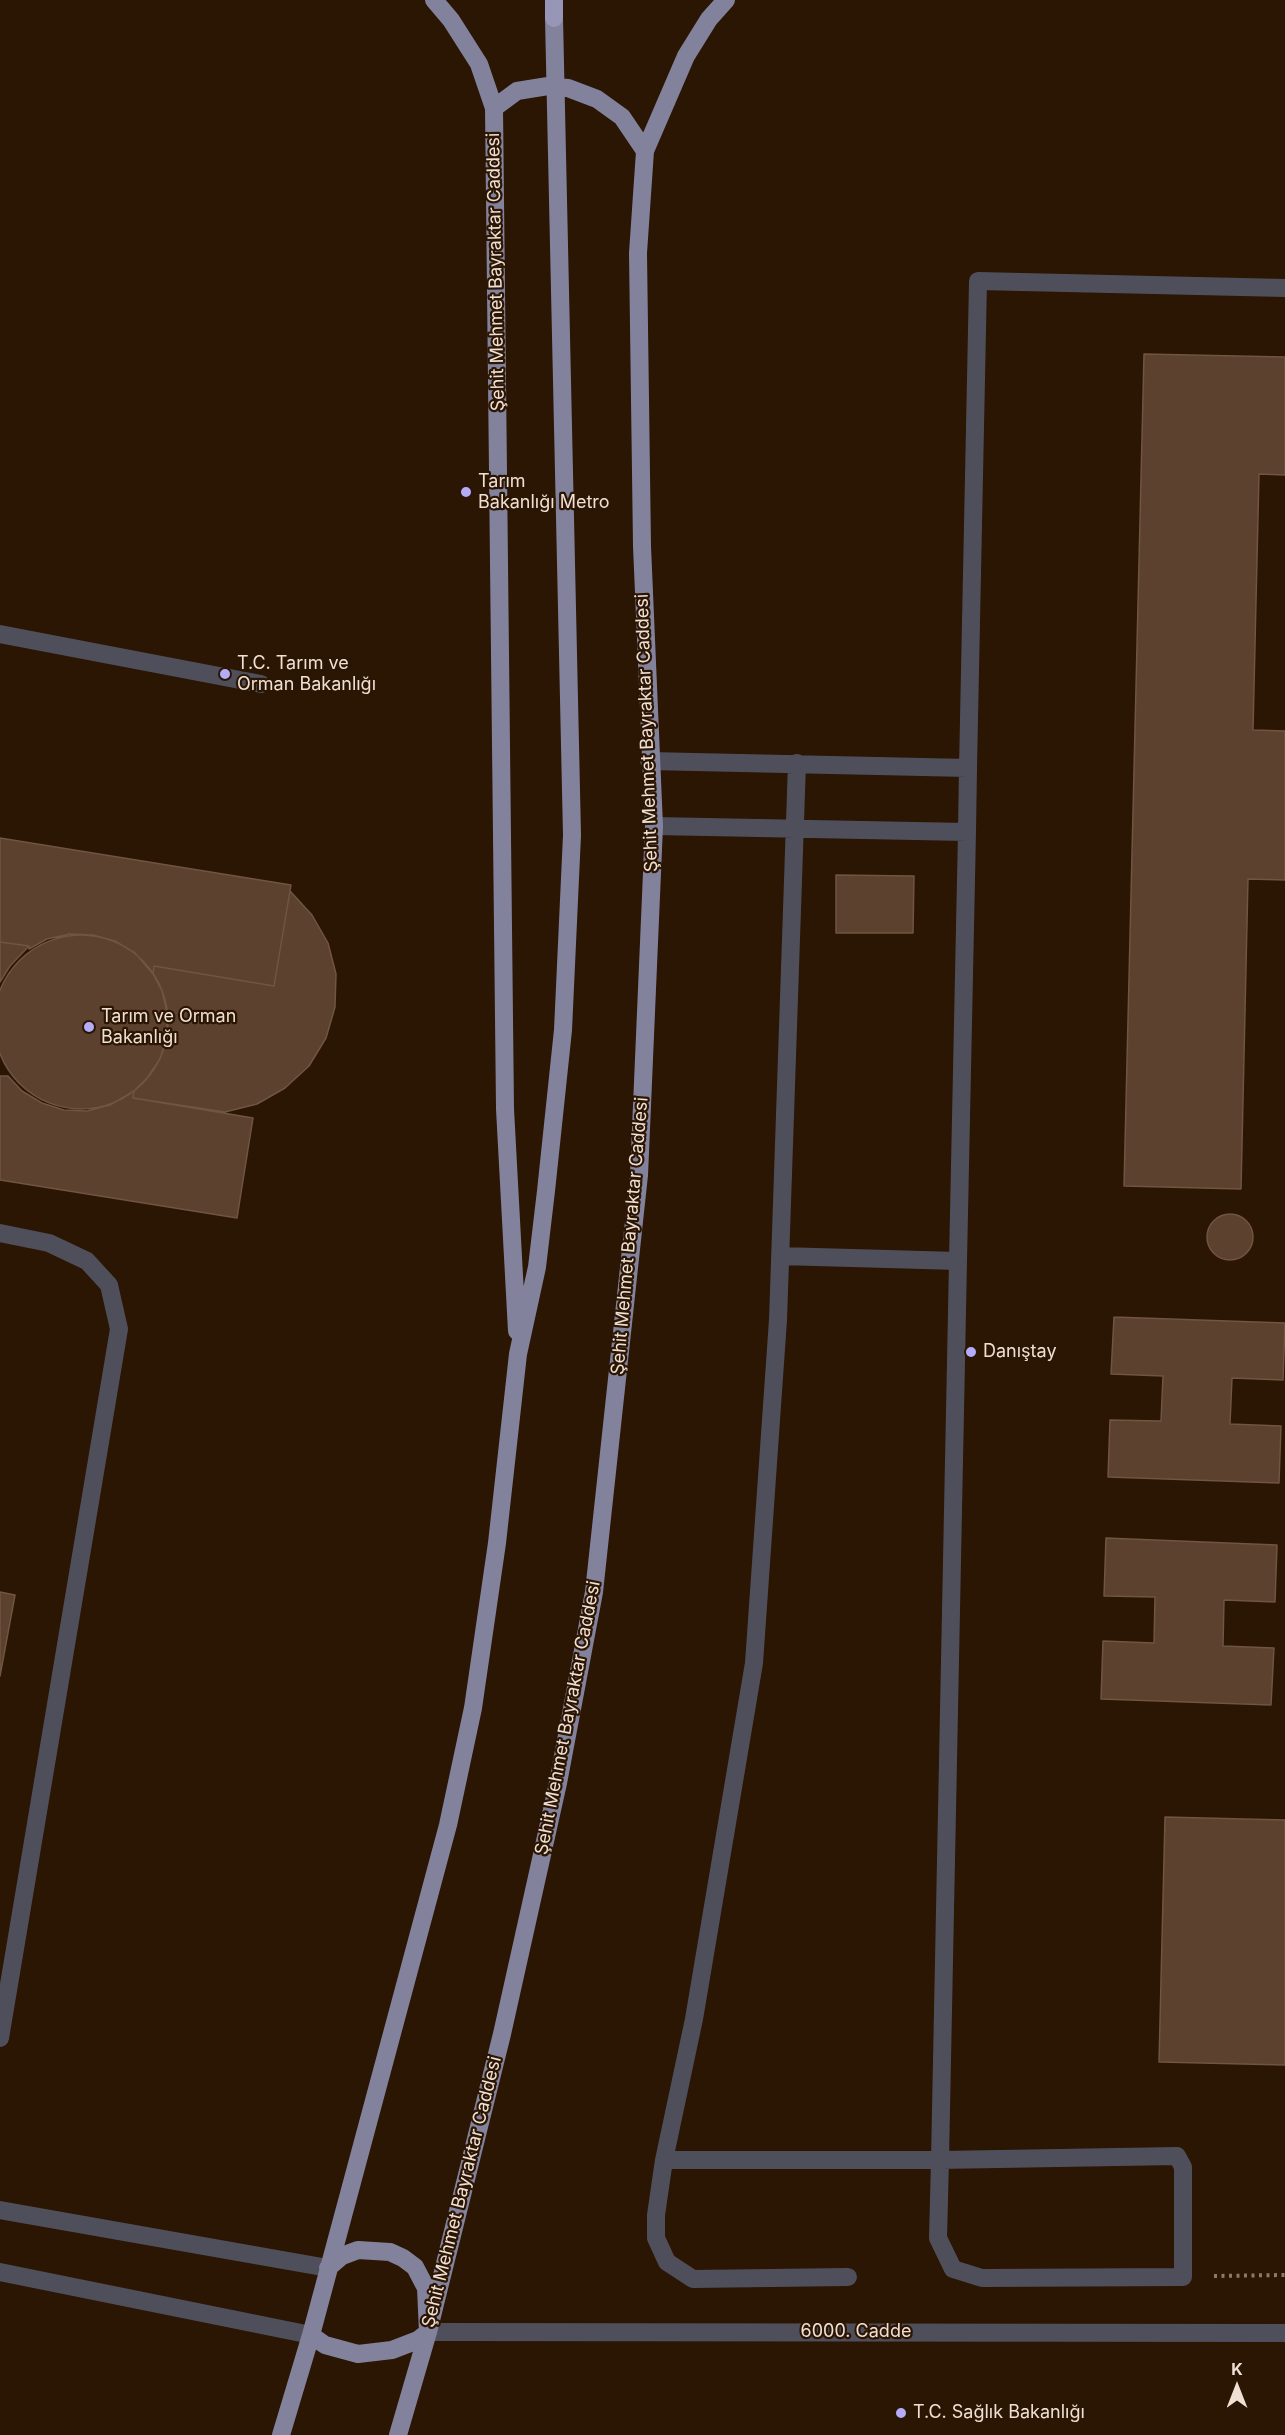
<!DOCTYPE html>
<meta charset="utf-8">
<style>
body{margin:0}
#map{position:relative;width:1285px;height:2435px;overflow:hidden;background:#2b1503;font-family:Inter,sans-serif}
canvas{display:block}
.north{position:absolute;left:1207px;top:2357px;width:60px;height:60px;-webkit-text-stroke:4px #2b1503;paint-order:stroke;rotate:0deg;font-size:16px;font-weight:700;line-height:24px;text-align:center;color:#f0e0d4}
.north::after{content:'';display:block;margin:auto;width:21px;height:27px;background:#f0e0d4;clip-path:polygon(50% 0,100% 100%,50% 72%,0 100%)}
</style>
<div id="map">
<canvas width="1285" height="2435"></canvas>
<div class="north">K</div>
</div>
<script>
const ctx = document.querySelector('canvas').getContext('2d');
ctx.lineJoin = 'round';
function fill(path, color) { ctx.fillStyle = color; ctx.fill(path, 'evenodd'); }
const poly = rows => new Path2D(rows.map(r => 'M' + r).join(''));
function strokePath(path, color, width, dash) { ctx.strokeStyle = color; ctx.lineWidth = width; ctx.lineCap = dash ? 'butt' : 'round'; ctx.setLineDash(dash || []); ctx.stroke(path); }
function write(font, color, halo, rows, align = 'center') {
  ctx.font = font + ' Inter,sans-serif'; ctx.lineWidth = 4.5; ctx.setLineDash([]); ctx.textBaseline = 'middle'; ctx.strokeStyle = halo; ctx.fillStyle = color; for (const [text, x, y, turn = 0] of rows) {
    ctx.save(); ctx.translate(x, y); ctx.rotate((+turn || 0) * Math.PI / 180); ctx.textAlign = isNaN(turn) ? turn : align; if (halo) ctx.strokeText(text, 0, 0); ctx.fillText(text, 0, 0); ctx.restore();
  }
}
const building = poly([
 [1144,354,1285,357,1285,475,1259,474,1253,730,1285,731,1285,880,1248,879,1241,1189,1124,1186,1144,354],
 [0,838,291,885,274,986,154,966,153,974,135,953,115,941,93,935,70,934,47,939,29,949,29,946,0,942,0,838],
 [836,875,914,876,913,933,836,933,836,875],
 [290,891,312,915,328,943,336,974,335,1007,326,1038,309,1066,285,1088,257,1104,225,1112,133,1098,134,1091,147,1078,160,1059,167,1036,167,1013,162,991,153,974,154,966,274,986,290,891],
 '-6 1022a87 87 0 1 1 174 0a87 87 0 1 1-174 0Z',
 [0,942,29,946,10,966,0,982,0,942],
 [0,1076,8,1076,22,1091,42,1103,64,1110,87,1111,110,1105,134,1091,133,1098,253,1118,237,1218,0,1180,0,1076],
 '1207 1237a23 23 0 1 1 46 0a23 23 0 1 1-46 0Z',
 [1114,1317,1285,1323,1283,1380,1232,1378,1230,1424,1281,1426,1279,1483,1108,1477,1110,1420,1161,1421,1163,1376,1111,1374,1114,1317],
 [1106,1538,1277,1545,1275,1602,1224,1600,1223,1646,1274,1648,1271,1705,1101,1699,1103,1641,1154,1643,1155,1597,1104,1596,1106,1538],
 [0,1592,15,1595,0,1676,0,1592],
 [1165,1817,1285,1820,1285,2065,1159,2062,1165,1817]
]);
fill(building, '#5b412e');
strokePath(building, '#705541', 1.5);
strokePath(poly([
 [1214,2276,1285,2275]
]), '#8c796a', 4, [3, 4.5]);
strokePath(poly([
 [0,634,261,684],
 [649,761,968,768],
 [797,763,778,1320,754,1663,694,2019,664,2160,656,2215,656,2238,667,2262,693,2279,848,2277],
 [654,826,967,832],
 [0,1233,49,1243,87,1261,109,1285,119,1329,0,2038],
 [780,1256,958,1261],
 [664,2160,940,2160,1177,2156,1183,2167,1183,2277,982,2278,953,2269,938,2238,940,2160,958,1261,967,832,968,768,978,281,1285,288],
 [0,2210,328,2268],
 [0,2272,311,2335],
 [428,2332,1285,2333]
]), '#4f4f5b', 18);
strokePath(poly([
 [434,0,451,20,479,64,494,108,505,1109,517,1331],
 [494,108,517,91,548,86,568,88,597,99,622,117,645,151],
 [311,2335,325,2345,358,2354,392,2350,418,2340,428,2332,426,2288,415,2267,403,2258,390,2252,358,2250,342,2256,328,2268],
 [281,2435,311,2335,448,1825,473,1708,497,1543,518,1354,537,1267,546,1191,563,1030,572,835,554,18],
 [398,2435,428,2332,502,2034,558,1783,594,1592,639,1175,654,826,642,546,638,253,645,151,686,56,709,19,726,0]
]), '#83829c', 18);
strokePath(poly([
 [554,18,554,0]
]), '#9896b6', 18);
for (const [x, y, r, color] of [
 [466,492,6,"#b4acf9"],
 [225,674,6,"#b4acf9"],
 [89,1027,6,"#b4acf9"],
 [971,1352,6,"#b4acf9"],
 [901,2413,6,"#b4acf9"]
]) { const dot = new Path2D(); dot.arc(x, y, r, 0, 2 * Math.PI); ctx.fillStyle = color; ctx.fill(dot); strokePath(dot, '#2b1503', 2); }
write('18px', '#f0e0d4', '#2b1503', [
 ["Şehit Mehmet Bayraktar Caddesi",496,272,-91],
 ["Şehit Mehmet Bayraktar Caddesi",647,733,-92],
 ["Şehit Mehmet Bayraktar Caddesi",630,1236,-85],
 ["Şehit Mehmet Bayraktar Caddesi",568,1718,-79],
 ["Şehit Mehmet Bayraktar Caddesi",462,2192,-76],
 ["6000. Cadde",856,2332]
]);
write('18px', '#f0e0d4', '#2b1503', [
 ["Tarım",478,482],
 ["Bakanlığı Metro",478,503],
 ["T.C. Tarım ve",237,664],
 ["Orman Bakanlığı",237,685],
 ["Tarım ve Orman",101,1017],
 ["Bakanlığı",101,1038],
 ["Danıştay",983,1352],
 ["T.C. Sağlık Bakanlığı",913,2413]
], 'left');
</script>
